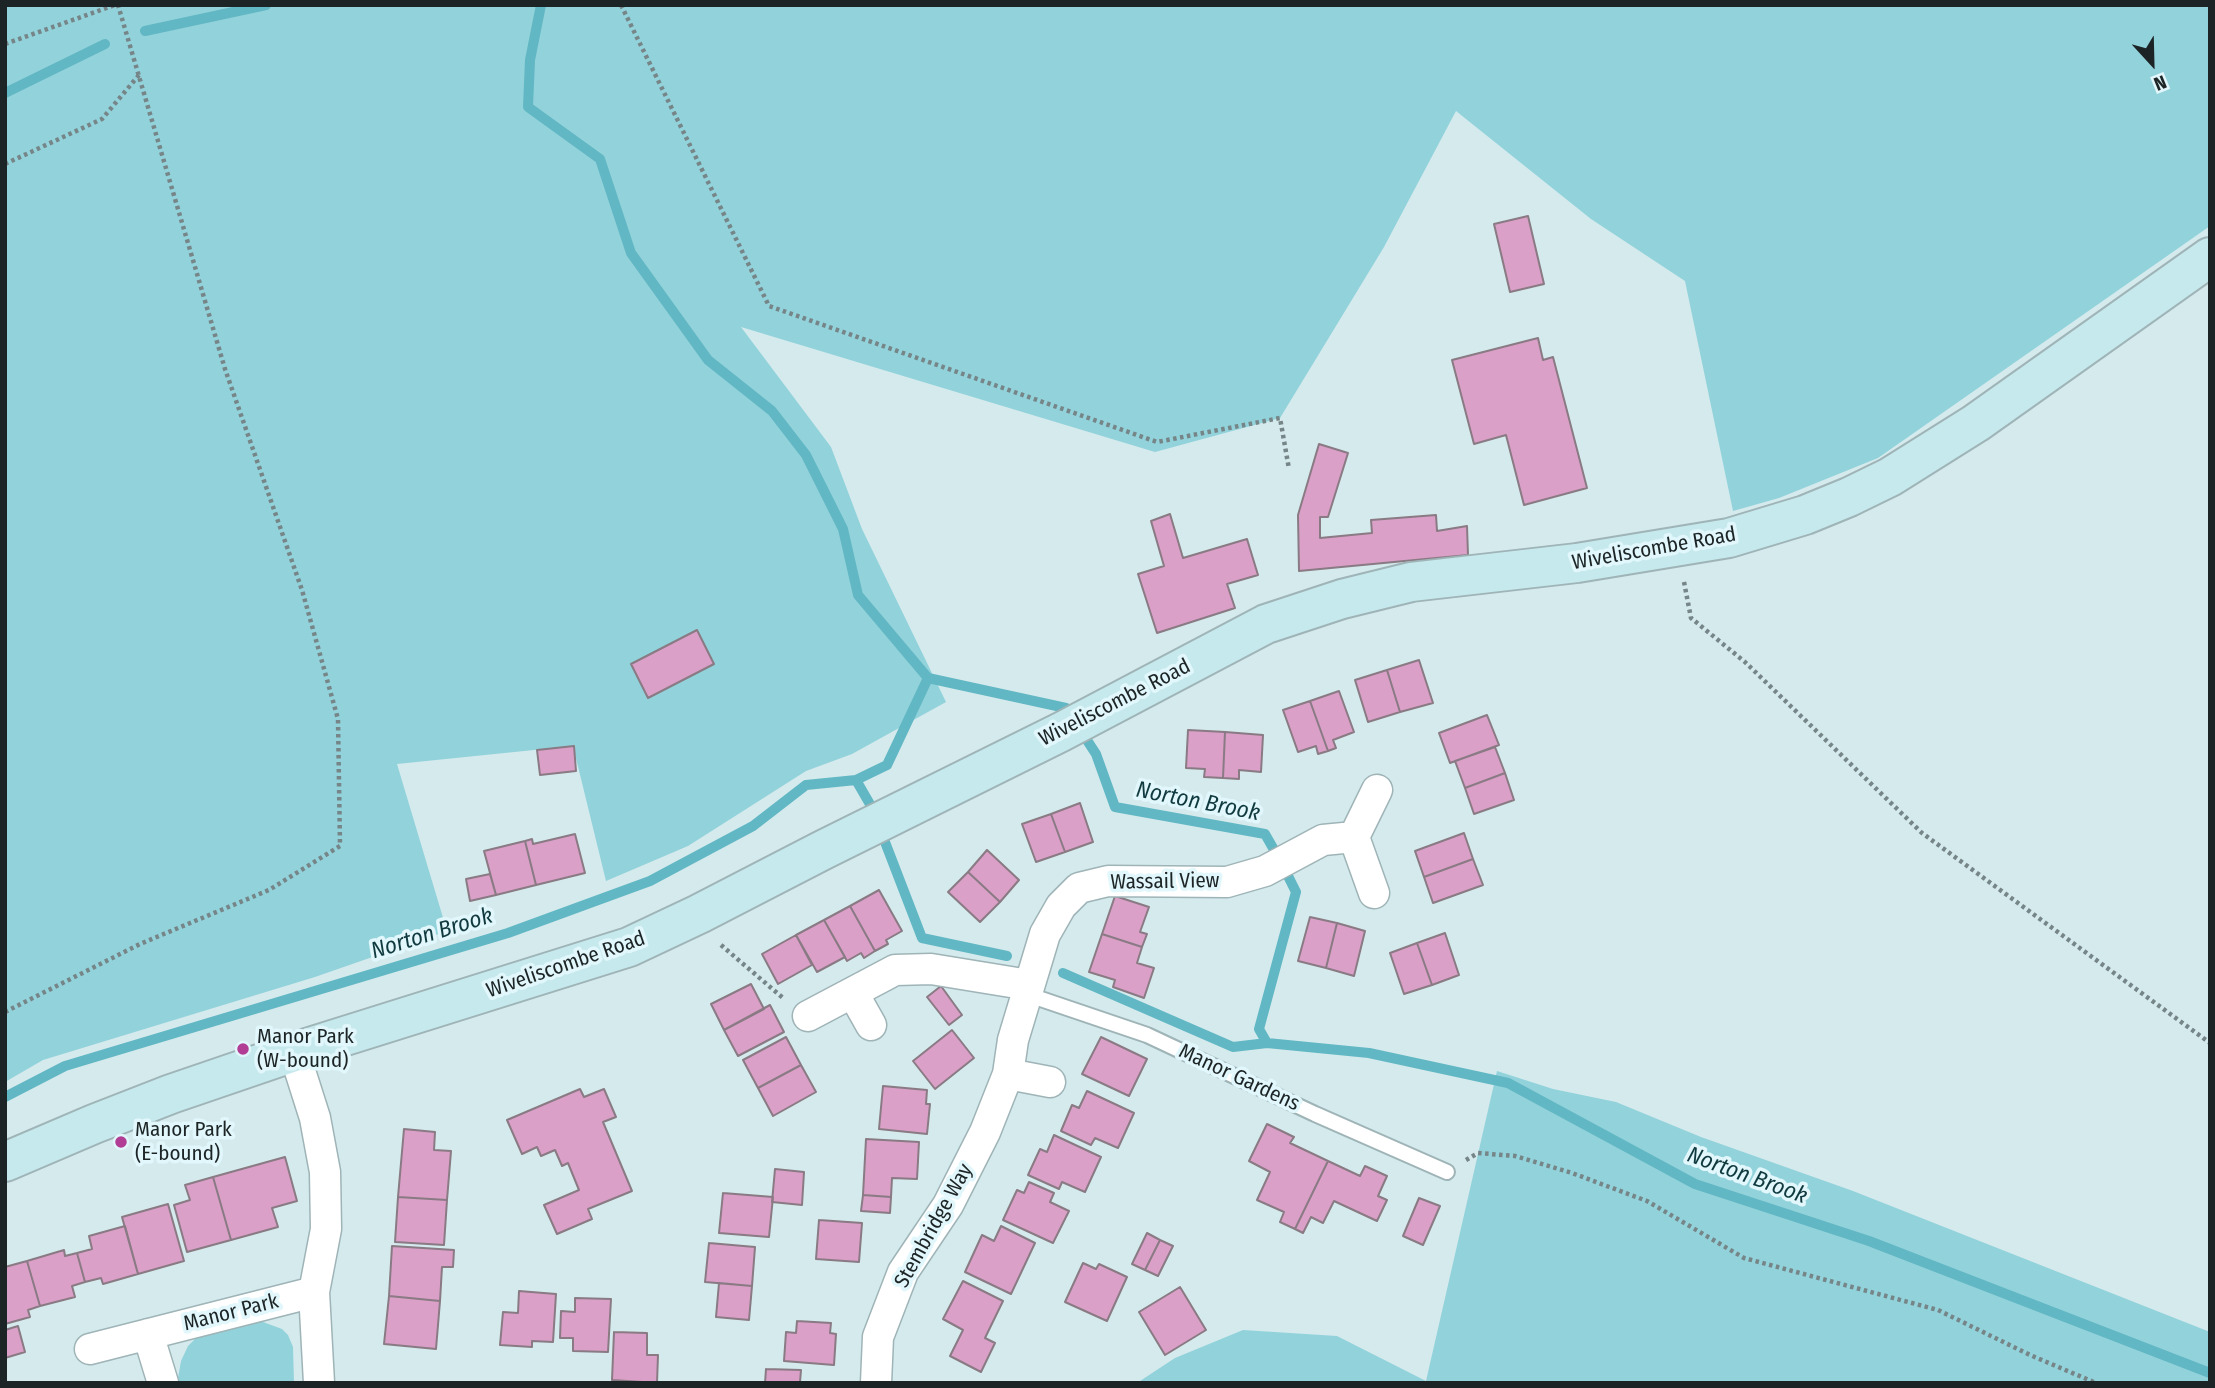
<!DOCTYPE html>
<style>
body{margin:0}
#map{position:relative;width:2215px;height:1388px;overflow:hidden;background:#d4eaed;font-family:"Fira Sans Condensed",sans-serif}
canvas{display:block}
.frame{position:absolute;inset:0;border:7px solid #1c2426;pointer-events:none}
.north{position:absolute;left:2117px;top:28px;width:70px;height:70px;-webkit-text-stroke:5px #e1f7fb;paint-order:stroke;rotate:158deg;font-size:19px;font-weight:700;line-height:28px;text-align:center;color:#1c2426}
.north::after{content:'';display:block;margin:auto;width:24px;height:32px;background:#1c2426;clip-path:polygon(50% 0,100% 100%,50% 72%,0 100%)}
</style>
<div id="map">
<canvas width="2215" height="1388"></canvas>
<div class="frame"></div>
<div class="north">N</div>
</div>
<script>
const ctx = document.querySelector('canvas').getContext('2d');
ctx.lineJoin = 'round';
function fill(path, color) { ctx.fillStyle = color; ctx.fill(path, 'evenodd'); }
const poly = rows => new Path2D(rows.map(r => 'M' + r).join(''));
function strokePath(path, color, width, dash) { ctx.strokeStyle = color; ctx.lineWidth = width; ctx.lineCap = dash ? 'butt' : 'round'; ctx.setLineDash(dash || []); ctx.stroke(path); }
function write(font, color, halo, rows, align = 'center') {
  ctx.font = font + ' "Fira Sans Condensed",sans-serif'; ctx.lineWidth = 7; ctx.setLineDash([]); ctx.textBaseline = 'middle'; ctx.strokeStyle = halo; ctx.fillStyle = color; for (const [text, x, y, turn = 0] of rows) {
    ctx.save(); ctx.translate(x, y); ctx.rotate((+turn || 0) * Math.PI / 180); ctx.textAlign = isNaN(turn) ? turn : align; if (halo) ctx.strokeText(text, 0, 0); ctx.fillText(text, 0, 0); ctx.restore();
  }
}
fill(poly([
 [5,5,2210,5,2210,226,1878,458,1779,498,1733,511,1685,281,1591,219,1456,111,1384,247,1280,418,1155,452,741,327,831,447,862,529,946,702,852,754,806,771,688,846,606,881,573,746,397,764,447,931,315,977,43,1060,5,1082],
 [1497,1071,1553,1089,1616,1102,1701,1137,1853,1191,2210,1332,2210,1383,1137,1383,1175,1358,1243,1330,1337,1336,1426,1381],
 [245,1322,263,1322,282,1329,288,1335,293,1347,294,1383,180,1383,178,1378,181,1361,188,1346,199,1335]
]), '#92d2db');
strokePath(poly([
 [541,5,530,60,528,107,600,159,631,253,708,360,772,411,806,455,843,529,858,595,928,678],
 [145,31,266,5],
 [5,93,105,44],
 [1081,731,1096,754,1115,807,1265,834,1273,848],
 [856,780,871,806],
 [885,842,922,938,1007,956],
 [1288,876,1296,892,1259,1029,1267,1043,1369,1053,1508,1083,1695,1184,1869,1241,2210,1373],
 [1063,973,1233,1047,1267,1043],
 [5,1097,65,1066,508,933,650,881,753,826,806,785,856,780,887,765,928,678,1066,708,1072,717]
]), '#61b7c3', 10);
const building = poly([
 [1528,216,1544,284,1510,292,1494,224,1528,216],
 [1538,338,1543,360,1553,357,1587,488,1524,505,1506,435,1474,444,1452,360,1538,338],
 [1319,444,1348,453,1328,517,1320,517,1320,538,1372,533,1371,520,1436,515,1437,531,1467,526,1468,555,1299,571,1298,515,1319,444],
 [1170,514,1183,558,1247,539,1258,575,1227,584,1235,608,1157,633,1138,574,1164,566,1151,521,1170,514],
 [697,630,714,664,648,698,631,664,697,630],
 [1419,660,1433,703,1400,712,1387,670,1419,660],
 [1387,670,1400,712,1368,722,1355,680,1387,670],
 [1339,691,1354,732,1333,740,1336,748,1328,751,1310,701,1339,691],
 [1310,701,1328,751,1318,754,1316,746,1298,752,1283,710,1310,701],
 [1487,715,1499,745,1450,763,1439,733,1487,715],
 [1188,730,1225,732,1223,778,1204,777,1205,769,1186,768,1188,730],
 [1225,732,1263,735,1261,772,1239,770,1239,779,1223,778,1225,732],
 [574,746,576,771,540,775,537,750,574,746],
 [1495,747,1505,773,1465,788,1455,761,1495,747],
 [1505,773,1514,800,1474,814,1465,788,1505,773],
 [1080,803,1093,842,1065,852,1051,814,1080,803],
 [1051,814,1065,852,1036,862,1022,824,1051,814],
 [1464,833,1473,859,1424,877,1415,851,1464,833],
 [575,834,585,873,536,885,525,841,532,839,533,844,575,834],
 [525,841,536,885,496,895,484,851,525,841],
 [987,850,1019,880,1000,902,968,872,987,850],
 [1473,859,1483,885,1433,903,1424,877,1473,859],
 [968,872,1000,902,980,922,948,892,968,872],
 [490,874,496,895,470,901,466,879,490,874],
 [879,890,902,931,886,940,888,944,875,951,850,906,879,890],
 [1115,896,1149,907,1140,932,1147,934,1142,947,1102,934,1115,896],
 [850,906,875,951,864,958,861,953,847,961,824,920,850,906],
 [1310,917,1337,923,1326,968,1298,961,1310,917],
 [824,920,845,957,817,972,796,935,824,920],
 [1337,923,1365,931,1354,976,1326,968,1337,923],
 [1445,933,1459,975,1432,985,1417,943,1445,933],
 [1102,934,1142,947,1137,963,1154,968,1144,998,1113,987,1115,980,1089,972,1102,934],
 [796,935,812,965,778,984,762,954,796,935],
 [1417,943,1432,985,1404,994,1390,953,1417,943],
 [751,984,764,1009,724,1030,711,1004,751,984],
 [941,986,962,1015,949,1025,927,997,941,986],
 [770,1005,784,1032,738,1056,724,1030,770,1005],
 [952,1030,974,1058,935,1089,913,1061,952,1030],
 [786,1037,801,1065,758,1088,743,1060,786,1037],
 [1101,1037,1147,1059,1129,1096,1082,1074,1101,1037],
 [801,1065,816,1092,773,1116,758,1088,801,1065],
 [883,1086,927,1090,926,1104,930,1104,927,1134,879,1129,883,1086],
 [580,1089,584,1097,604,1089,616,1117,603,1122,632,1191,588,1209,592,1219,557,1234,544,1205,579,1190,568,1163,562,1166,555,1150,541,1156,537,1147,522,1154,507,1120,580,1089],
 [1087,1091,1134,1113,1118,1148,1095,1138,1091,1145,1061,1131,1072,1105,1079,1108,1087,1091],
 [1267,1124,1294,1137,1290,1143,1328,1161,1295,1229,1280,1222,1284,1212,1257,1200,1270,1172,1249,1161,1267,1124],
 [404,1129,435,1132,434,1150,451,1151,447,1200,398,1197,404,1129],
 [1054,1135,1101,1157,1085,1192,1062,1182,1059,1189,1028,1175,1040,1149,1047,1152,1054,1135],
 [866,1139,919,1142,917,1179,892,1178,891,1197,863,1195,866,1139],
 [285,1157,297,1201,272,1208,278,1227,231,1240,213,1177,285,1157],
 [1328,1161,1360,1176,1365,1166,1387,1176,1378,1196,1387,1200,1377,1221,1334,1201,1323,1223,1311,1217,1303,1233,1295,1229,1328,1161],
 [775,1169,804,1172,802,1205,772,1202,775,1169],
 [213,1177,231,1240,187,1252,174,1205,190,1200,185,1185,213,1177],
 [1029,1182,1054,1193,1050,1202,1069,1211,1053,1243,1003,1220,1017,1190,1024,1193,1029,1182],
 [723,1193,773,1197,769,1237,719,1233,723,1193],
 [863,1195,891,1197,890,1213,861,1211,863,1195],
 [398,1197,447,1200,444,1245,395,1242,398,1197],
 [1419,1198,1440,1206,1423,1245,1403,1236,1419,1198],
 [168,1204,184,1261,138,1274,122,1217,168,1204],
 [819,1220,862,1223,859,1262,816,1259,819,1220],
 [125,1226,138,1274,103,1284,101,1278,85,1282,77,1253,92,1249,89,1236,125,1226],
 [1001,1226,1035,1243,1011,1294,965,1272,982,1235,994,1241,1001,1226],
 [1147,1233,1160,1240,1145,1270,1132,1264,1147,1233],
 [1160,1240,1173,1246,1158,1276,1145,1270,1160,1240],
 [709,1243,755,1247,752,1286,705,1282,709,1243],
 [392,1246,454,1250,453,1267,442,1267,440,1301,389,1296,392,1246],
 [64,1250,65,1256,77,1253,85,1282,72,1286,75,1297,40,1306,27,1261,64,1250],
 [27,1261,40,1306,28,1310,30,1317,5,1324,5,1267,27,1261],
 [1083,1263,1096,1269,1099,1264,1127,1277,1107,1321,1065,1302,1083,1263],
 [963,1281,1003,1301,985,1338,995,1343,981,1372,950,1356,963,1330,943,1319,963,1281],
 [719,1283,752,1286,749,1320,716,1317,719,1283],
 [1180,1287,1206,1330,1165,1355,1139,1312,1180,1287],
 [519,1291,556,1294,553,1342,532,1341,532,1347,500,1345,503,1312,518,1313,519,1291],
 [389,1296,440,1301,436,1349,384,1344,389,1296],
 [575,1298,611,1299,608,1352,573,1351,573,1338,560,1338,561,1311,575,1312,575,1298],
 [797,1321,831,1323,830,1333,836,1334,834,1365,784,1361,786,1332,796,1333,797,1321],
 [18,1326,25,1352,5,1358,5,1330,18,1326],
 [614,1332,647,1333,647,1355,658,1355,657,1383,612,1380,614,1332],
 [766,1369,801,1370,800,1382,810,1383,765,1383,766,1369]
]);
fill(building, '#daa0c7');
strokePath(building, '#897a84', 2);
const service = poly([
 [1026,994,1147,1035,1315,1114,1447,1172]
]);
const minor = poly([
 [1374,893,1354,837,1377,790],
 [853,993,871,1025],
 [808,1016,895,970,931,969,1029,985],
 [294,1052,315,1118,325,1172,326,1229,314,1292,319,1383],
 [1008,1074,1050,1082],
 [148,1334,163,1383],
 [90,1349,314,1292],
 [876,1383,878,1337,903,1272,948,1205,985,1132,1008,1074,1013,1040,1045,934,1061,906,1079,888,1108,881,1227,882,1265,871,1323,840,1354,837]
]);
const secondary = poly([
 [5,1162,94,1124,171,1094,294,1052,629,947,699,914,823,850,1061,732,1266,624,1342,599,1411,582,1577,563,1729,538,1805,515,1849,497,1890,477,1976,423,2210,257]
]);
strokePath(service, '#9fb4b7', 18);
strokePath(minor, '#9fb4b7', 33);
strokePath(secondary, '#9fb4b7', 42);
strokePath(poly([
 [621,5,769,306,1157,442,1280,418,1289,469],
 [5,44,115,5],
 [5,164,102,119,139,75],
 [1684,582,1691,618,1745,662,1922,833,2210,1043],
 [721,945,783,998],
 [5,1012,140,944,269,890,340,846,338,719,302,590,225,369,118,5],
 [1466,1160,1478,1153,1515,1156,1572,1173,1647,1201,1744,1258,1938,1310,2030,1355,2096,1383]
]), '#768587', 4.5, [3.5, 3.5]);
strokePath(service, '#fff', 14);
strokePath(minor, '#fff', 30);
strokePath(secondary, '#c6e9ed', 38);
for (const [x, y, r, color] of [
 [243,1049,7,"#b23d95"],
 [121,1142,7,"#b23d95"]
]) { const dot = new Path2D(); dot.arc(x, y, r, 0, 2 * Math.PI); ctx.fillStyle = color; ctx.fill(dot); strokePath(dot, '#e1f7fb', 2.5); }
write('21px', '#1c2426', '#e1f7fb', [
 ["Wiveliscombe Road",1654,549,-10],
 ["Wiveliscombe Road",1115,703,-27],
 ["Wassail View",1165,882,-1],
 ["Wiveliscombe Road",566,965,-19],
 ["Manor Gardens",1239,1078,25],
 ["Stembridge Way",934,1226,-61],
 ["Manor Park",231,1313,-14]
]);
write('21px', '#1c2426', '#e1f7fb', [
 ["Manor Park",257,1037],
 ["(W-bound)",257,1061],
 ["Manor Park",135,1130],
 ["(E-bound)",135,1154]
], 'left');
write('italic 23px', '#103a3f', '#e1f7fb', [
 ["Norton Brook",1198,802,11],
 ["Norton Brook",432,934,-17],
 ["Norton Brook",1747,1176,20]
]);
</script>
